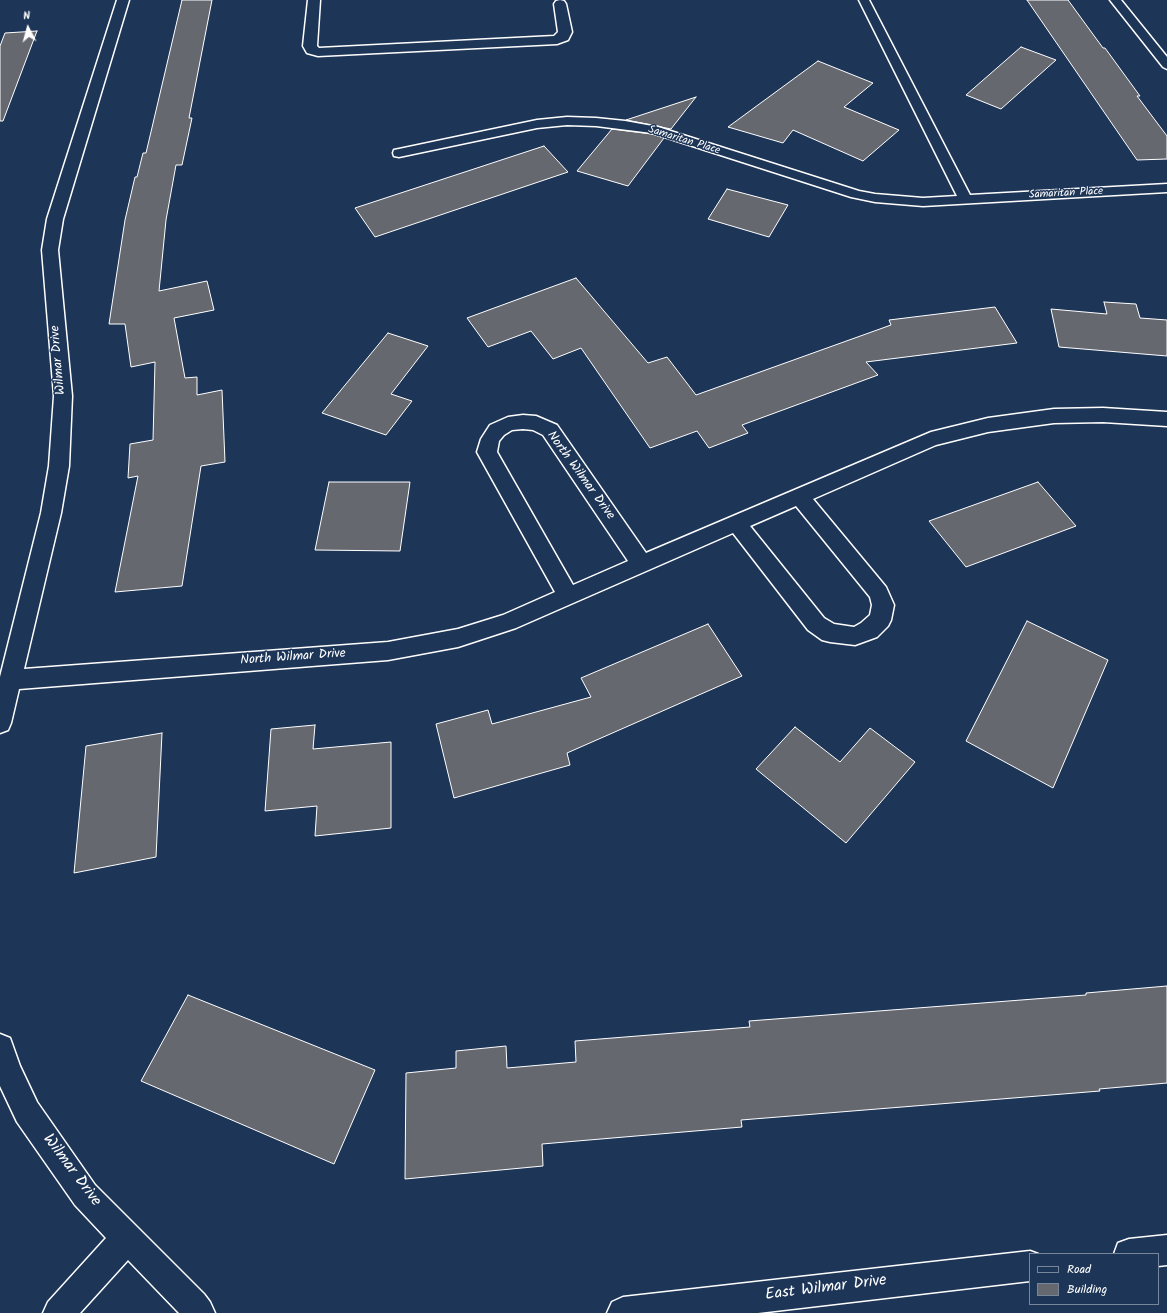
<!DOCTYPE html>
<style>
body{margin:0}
#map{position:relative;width:1167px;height:1313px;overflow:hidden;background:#1d3557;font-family:Kalam,sans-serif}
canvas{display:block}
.legend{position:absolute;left:1029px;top:1253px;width:130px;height:52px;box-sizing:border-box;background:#1d3557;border:1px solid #77869a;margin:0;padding:5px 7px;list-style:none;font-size:12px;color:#fff}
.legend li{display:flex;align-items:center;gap:8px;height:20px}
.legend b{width:20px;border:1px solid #77869a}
.north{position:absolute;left:8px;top:8px;width:40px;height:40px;-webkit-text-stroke:3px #1d3557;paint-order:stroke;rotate:354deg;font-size:11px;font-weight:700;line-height:16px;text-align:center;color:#fff}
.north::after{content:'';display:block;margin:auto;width:14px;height:18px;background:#fff;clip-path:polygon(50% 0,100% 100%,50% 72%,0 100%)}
</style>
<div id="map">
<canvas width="1167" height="1313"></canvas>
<ul class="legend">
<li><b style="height:5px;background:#1d3557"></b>Road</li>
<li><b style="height:11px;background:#666870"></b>Building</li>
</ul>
<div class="north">N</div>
</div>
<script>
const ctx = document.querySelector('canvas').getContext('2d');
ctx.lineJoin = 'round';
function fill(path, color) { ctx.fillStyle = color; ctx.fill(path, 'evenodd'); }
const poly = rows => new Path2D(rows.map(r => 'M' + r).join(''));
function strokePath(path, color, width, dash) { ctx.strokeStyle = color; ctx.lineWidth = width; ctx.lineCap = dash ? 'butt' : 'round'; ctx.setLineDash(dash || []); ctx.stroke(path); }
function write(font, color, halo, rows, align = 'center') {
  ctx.font = font + ' Kalam,sans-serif'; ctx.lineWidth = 3; ctx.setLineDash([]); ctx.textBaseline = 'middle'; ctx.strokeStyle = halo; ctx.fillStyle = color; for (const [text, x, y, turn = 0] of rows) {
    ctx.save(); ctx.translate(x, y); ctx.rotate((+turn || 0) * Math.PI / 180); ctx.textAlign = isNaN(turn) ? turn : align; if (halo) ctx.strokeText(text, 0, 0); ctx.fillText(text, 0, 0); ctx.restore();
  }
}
const building = poly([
 [182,0,212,0,189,118,192,118,182,165,176,165,166,220,159,291,207,281,214,310,174,318,185,378,197,377,197,395,222,390,225,462,201,466,182,586,115,592,138,476,128,478,130,444,153,440,155,362,131,367,125,324,109,324,125,220,135,177,137,177,143,153,146,153,182,0],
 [1027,0,1068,0,1103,48,1105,48,1140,96,1137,96,1167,136,1167,159,1137,160,1027,0],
 [37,31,3,121,0,121,0,46,5,33,37,31],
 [1021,47,1056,60,1001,109,966,95,1021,47],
 [818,61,873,83,844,107,899,130,863,161,793,130,783,143,728,127,818,61],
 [696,97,671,129,626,120,696,97],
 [612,129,652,134,664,138,628,186,577,171,612,129],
 [544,146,568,172,375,237,355,208,544,146],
 [727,189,788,205,769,237,708,219,727,189],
 [576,278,648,363,667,357,696,395,891,325,889,320,995,307,1017,343,866,362,878,375,742,425,748,433,709,448,697,431,650,448,581,348,553,359,531,331,488,347,467,318,576,278],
 [1104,302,1136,304,1140,318,1167,320,1167,356,1059,347,1051,309,1107,314,1104,302],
 [388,333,428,346,391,394,412,401,386,435,322,413,388,333],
 [329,482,410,482,400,551,315,550,329,482],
 [1038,482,1076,526,966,567,929,521,1038,482],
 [1027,621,1108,660,1053,788,966,741,1027,621],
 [708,624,742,676,567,753,570,765,454,798,436,724,488,710,492,724,591,697,581,678,708,624],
 [315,725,313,749,391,742,391,828,315,836,317,806,265,811,271,729,315,725],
 [795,727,840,762,870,728,915,762,846,843,756,769,795,727],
 [162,733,156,857,74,873,86,746,162,733],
 [1167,986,1167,1083,1099,1089,1100,1091,741,1120,742,1127,542,1144,543,1166,405,1179,406,1073,456,1068,456,1051,506,1046,507,1068,576,1062,575,1041,750,1027,749,1021,1086,995,1086,993,1167,986],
 [188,995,375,1070,334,1164,141,1081,188,995]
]);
fill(building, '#666870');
strokePath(building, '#fff', 1);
const lane = poly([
 [859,0,869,0,970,195,1167,184,1167,192,923,206,875,202,851,197,652,133,596,126,567,125,537,128,399,157,394,156,393,153,394,150,399,149,537,120,567,117,596,118,625,121,658,127,859,191,875,194,923,198,957,196,859,0],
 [1110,0,1121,0,1167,57,1167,69,1163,67,1110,0]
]);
const street = poly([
 [117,0,129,0,63,219,58,250,72,396,69,466,61,513,24,669,388,642,458,629,503,615,555,592,477,452,481,439,490,425,508,417,523,415,536,416,557,425,646,553,931,432,988,418,1054,409,1103,408,1167,412,1167,426,1103,422,1054,423,988,432,936,445,813,499,886,587,894,605,891,620,888,626,877,637,855,645,830,642,822,640,808,630,733,533,516,628,458,647,388,660,19,689,11,723,8,730,0,733,0,677,41,513,49,466,54,396,42,250,47,219,117,0],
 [523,429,533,430,543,435,628,561,573,585,497,452,499,441,504,435,512,430,523,429],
 [796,506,870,597,872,605,870,615,861,623,854,627,834,624,824,618,750,526,796,506],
 [308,0,320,0,317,46,319,48,554,36,558,32,554,4,556,1,560,0,564,1,566,4,572,32,568,40,557,44,318,56,307,53,303,46,308,0],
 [0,1034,10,1038,20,1066,37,1102,95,1185,204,1294,210,1302,215,1313,179,1313,128,1260,80,1313,43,1313,48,1302,106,1238,75,1205,17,1122,0,1086,0,1034],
 [1167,1235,1167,1265,1158,1266,1158,1254,1114,1254,1118,1243,1129,1239,1167,1235],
 [1030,1251,1038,1254,1030,1254,1030,1281,758,1313,607,1313,612,1302,623,1297,1030,1251]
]);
strokePath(lane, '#fff', 3);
strokePath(street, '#fff', 3);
fill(lane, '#1d3557');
fill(street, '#1d3557');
write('11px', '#fff', '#1d3557', [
 ["Samaritan Place",684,141,17],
 ["Samaritan Place",1066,194,-3]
]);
write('13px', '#fff', '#1d3557', [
 ["Wilmar Drive",59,360,-95],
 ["North Wilmar Drive",580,476,54],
 ["North Wilmar Drive",293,658,-4]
]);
write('16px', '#fff', '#1d3557', [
 ["Wilmar Drive",71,1171,53],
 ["East Wilmar Drive",826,1289,-7]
]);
</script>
